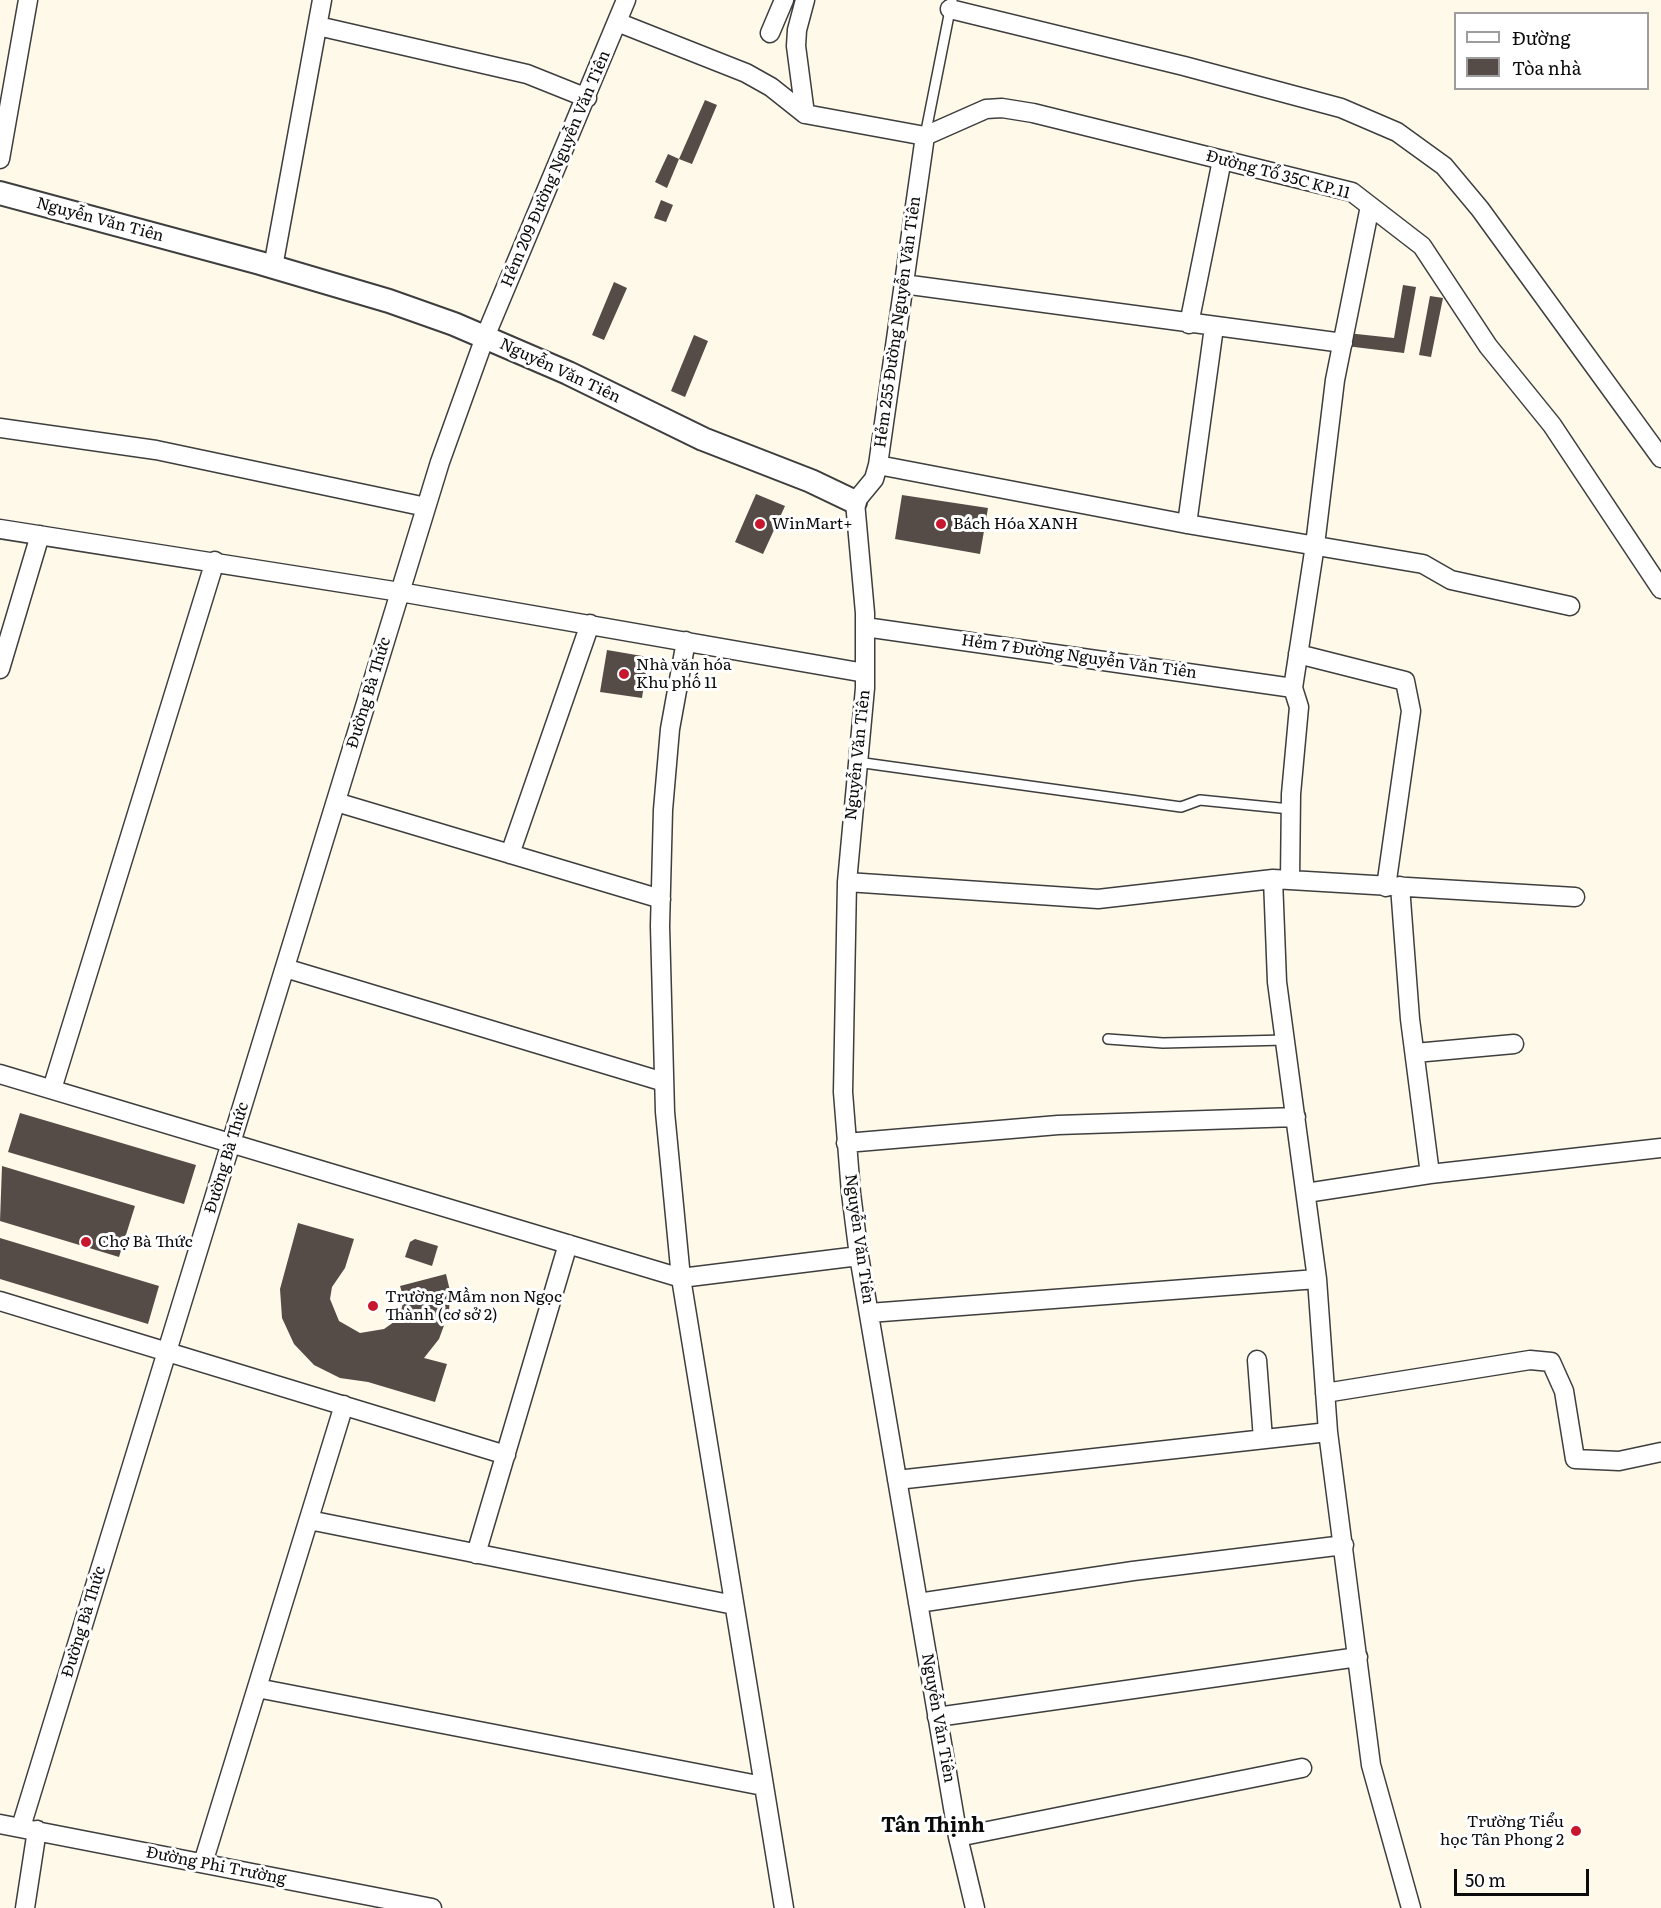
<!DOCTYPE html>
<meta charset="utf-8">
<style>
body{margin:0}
#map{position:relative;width:1661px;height:1908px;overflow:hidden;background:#fff9e9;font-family:Literata,serif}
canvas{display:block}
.legend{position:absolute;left:1454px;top:12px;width:195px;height:78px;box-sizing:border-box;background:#fff;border:2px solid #9d9d9d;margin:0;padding:8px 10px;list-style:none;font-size:18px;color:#0b0b0b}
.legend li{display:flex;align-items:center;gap:12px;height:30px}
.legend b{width:30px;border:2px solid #9d9d9d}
.scale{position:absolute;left:1454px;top:1869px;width:135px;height:27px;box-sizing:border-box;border:3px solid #0b0b0b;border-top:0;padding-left:8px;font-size:18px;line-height:21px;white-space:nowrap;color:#0b0b0b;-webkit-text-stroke:4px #fff;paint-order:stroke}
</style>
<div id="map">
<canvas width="1661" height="1908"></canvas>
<ul class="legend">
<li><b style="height:8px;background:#fff"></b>Đường</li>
<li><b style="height:16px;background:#554b47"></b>Tòa nhà</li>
</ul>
<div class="scale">50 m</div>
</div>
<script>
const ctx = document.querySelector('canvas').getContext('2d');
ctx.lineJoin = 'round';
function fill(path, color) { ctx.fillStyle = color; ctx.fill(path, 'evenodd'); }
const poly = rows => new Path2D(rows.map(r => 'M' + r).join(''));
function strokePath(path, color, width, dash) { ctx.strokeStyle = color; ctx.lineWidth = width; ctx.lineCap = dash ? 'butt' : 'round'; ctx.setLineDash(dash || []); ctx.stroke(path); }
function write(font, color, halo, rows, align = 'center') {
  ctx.font = font + ' Literata,serif'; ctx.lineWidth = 6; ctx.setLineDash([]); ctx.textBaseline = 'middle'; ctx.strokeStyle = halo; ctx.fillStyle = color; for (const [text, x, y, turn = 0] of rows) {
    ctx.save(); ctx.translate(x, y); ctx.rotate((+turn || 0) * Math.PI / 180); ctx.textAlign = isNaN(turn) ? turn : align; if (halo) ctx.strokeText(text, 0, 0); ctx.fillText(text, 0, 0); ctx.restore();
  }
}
fill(poly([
 [705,100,717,105,692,164,679,159],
 [668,154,679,159,667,188,655,182],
 [661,200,673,205,666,222,654,218],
 [614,282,627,288,604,340,592,335],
 [1403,285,1416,287,1404,353,1346,346,1347,333,1394,338],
 [1430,296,1443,298,1431,357,1419,355],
 [694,335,708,341,685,397,671,391],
 [756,494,785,506,763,554,735,542],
 [902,495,988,508,980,554,895,539],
 [607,650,648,657,642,698,600,692],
 [20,1113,196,1165,184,1204,8,1152],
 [2,1166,135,1206,119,1257,0,1221],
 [298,1223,354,1239,345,1268,332,1287,330,1299,339,1321,360,1333,384,1329,394,1322,401,1311,404,1299,400,1286,446,1274,450,1291,449,1312,439,1339,424,1358,447,1364,435,1402,368,1382,340,1378,314,1365,294,1344,282,1318,280,1289],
 [0,1238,159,1286,148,1324,0,1279],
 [415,1239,438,1246,432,1266,405,1257,410,1242]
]), '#554b47');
const service = poly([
 [925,136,952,0],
 [857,762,1181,807,1200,800,1290,809],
 [1108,1039,1163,1043,1285,1040]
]);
const minor = poly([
 [950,9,1184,66,1341,108,1397,132,1444,166,1480,209,1661,458],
 [617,22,746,73,771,87,805,114,925,136],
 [318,26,527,74,587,98],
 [770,33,784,0],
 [805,114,796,46,797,30,805,0],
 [925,136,878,465,874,479,855,502,865,613,865,688,847,882,843,1092,851,1193,859,1256,958,1837,975,1908],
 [925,136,986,109,1002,108,1033,113,1352,192,1422,246,1488,346,1552,425,1661,589],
 [0,159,28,0],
 [273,267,322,0],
 [903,284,1343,343],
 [1189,324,1222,160],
 [0,428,156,450,426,507],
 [878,465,1187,524,1423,564,1451,580,1570,606],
 [1187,524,1214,327],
 [0,529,400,592,865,673],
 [865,627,1293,688],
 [686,641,670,729,663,810,660,926,665,1112,681,1278,784,1908],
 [1298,654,1405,681,1411,711,1386,887],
 [0,669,40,535],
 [336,802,661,899],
 [510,854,590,624],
 [1273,879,1277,982,1317,1279,1328,1432,1371,1765,1411,1908],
 [1290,880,1291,794,1299,707,1293,688,1315,545,1335,380,1370,206],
 [847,882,1098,899,1273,879,1575,897],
 [1400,886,1410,1019,1430,1174],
 [285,968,664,1082],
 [1415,1053,1514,1044],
 [0,1074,681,1278,859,1256],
 [52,1089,215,561],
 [846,1143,1058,1125,1296,1117],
 [1306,1193,1430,1174,1661,1148],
 [0,1301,506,1455],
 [869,1313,1317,1279],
 [1257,1360,1263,1439],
 [1325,1393,1530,1360,1551,1362,1564,1391,1575,1459,1619,1461,1661,1452],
 [897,1480,1328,1432],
 [309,1520,734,1605],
 [476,1554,568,1244],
 [918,1603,1133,1571,1344,1545],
 [257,1688,763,1786],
 [937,1717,1358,1657],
 [0,1824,432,1908],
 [21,1827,440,462,485,337,626,0],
 [958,1837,1302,1768],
 [203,1863,344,1405],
 [25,1908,37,1830]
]);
const tertiary = poly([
 [0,193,260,263,389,301,454,324,568,373,703,439,811,481,855,502]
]);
strokePath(service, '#3e3e3e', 12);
strokePath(minor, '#3e3e3e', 21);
strokePath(tertiary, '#3e3e3e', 26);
strokePath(service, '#fff', 9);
strokePath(minor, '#fff', 18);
strokePath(tertiary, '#fff', 22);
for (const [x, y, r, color] of [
 [760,524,6,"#c7172e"],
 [941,524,6,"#c7172e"],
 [624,674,6,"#c7172e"],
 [86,1242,6,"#c7172e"],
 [373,1306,6,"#c7172e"],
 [1576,1831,6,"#c7172e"]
]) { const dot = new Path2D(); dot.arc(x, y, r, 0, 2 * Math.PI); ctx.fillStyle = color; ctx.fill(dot); strokePath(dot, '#fff', 2); }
write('16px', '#0b0b0b', '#fff', [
 ["Hẻm 209 Đường Nguyễn Văn Tiên",556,169,-67],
 ["Đường Tổ 35C KP.11",1278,175,15],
 ["Nguyễn Văn Tiên",100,220,15],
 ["Hẻm 255 Đường Nguyễn Văn Tiên",898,322,-82],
 ["Nguyễn Văn Tiên",560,371,25],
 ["Hẻm 7 Đường Nguyễn Văn Tiên",1079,657,8],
 ["Đường Bà Thức",369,693,-73],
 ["Nguyễn Văn Tiên",858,755,-84],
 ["Đường Bà Thức",227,1158,-73],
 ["Nguyễn Văn Tiên",859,1239,82],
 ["Đường Bà Thức",84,1622,-73],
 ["Nguyễn Văn Tiên",938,1718,80],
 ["Đường Phi Trường",216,1866,11]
]);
write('16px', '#0b0b0b', '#fff', [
 ["WinMart+",772,524],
 ["Bách Hóa XANH",953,524],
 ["Nhà văn hóa",636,665],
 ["Khu phố 11",636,683],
 ["Chợ Bà Thức",98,1242],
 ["Trường Mầm non Ngọc",385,1297],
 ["Thành (cơ sở 2)",385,1315],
 ["Trường Tiểu",1564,1822,"right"],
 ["học Tân Phong 2",1564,1840,"right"]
], 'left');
write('bold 20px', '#0b0b0b', '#fff', [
 ["Tân Thịnh",933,1826]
]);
</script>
